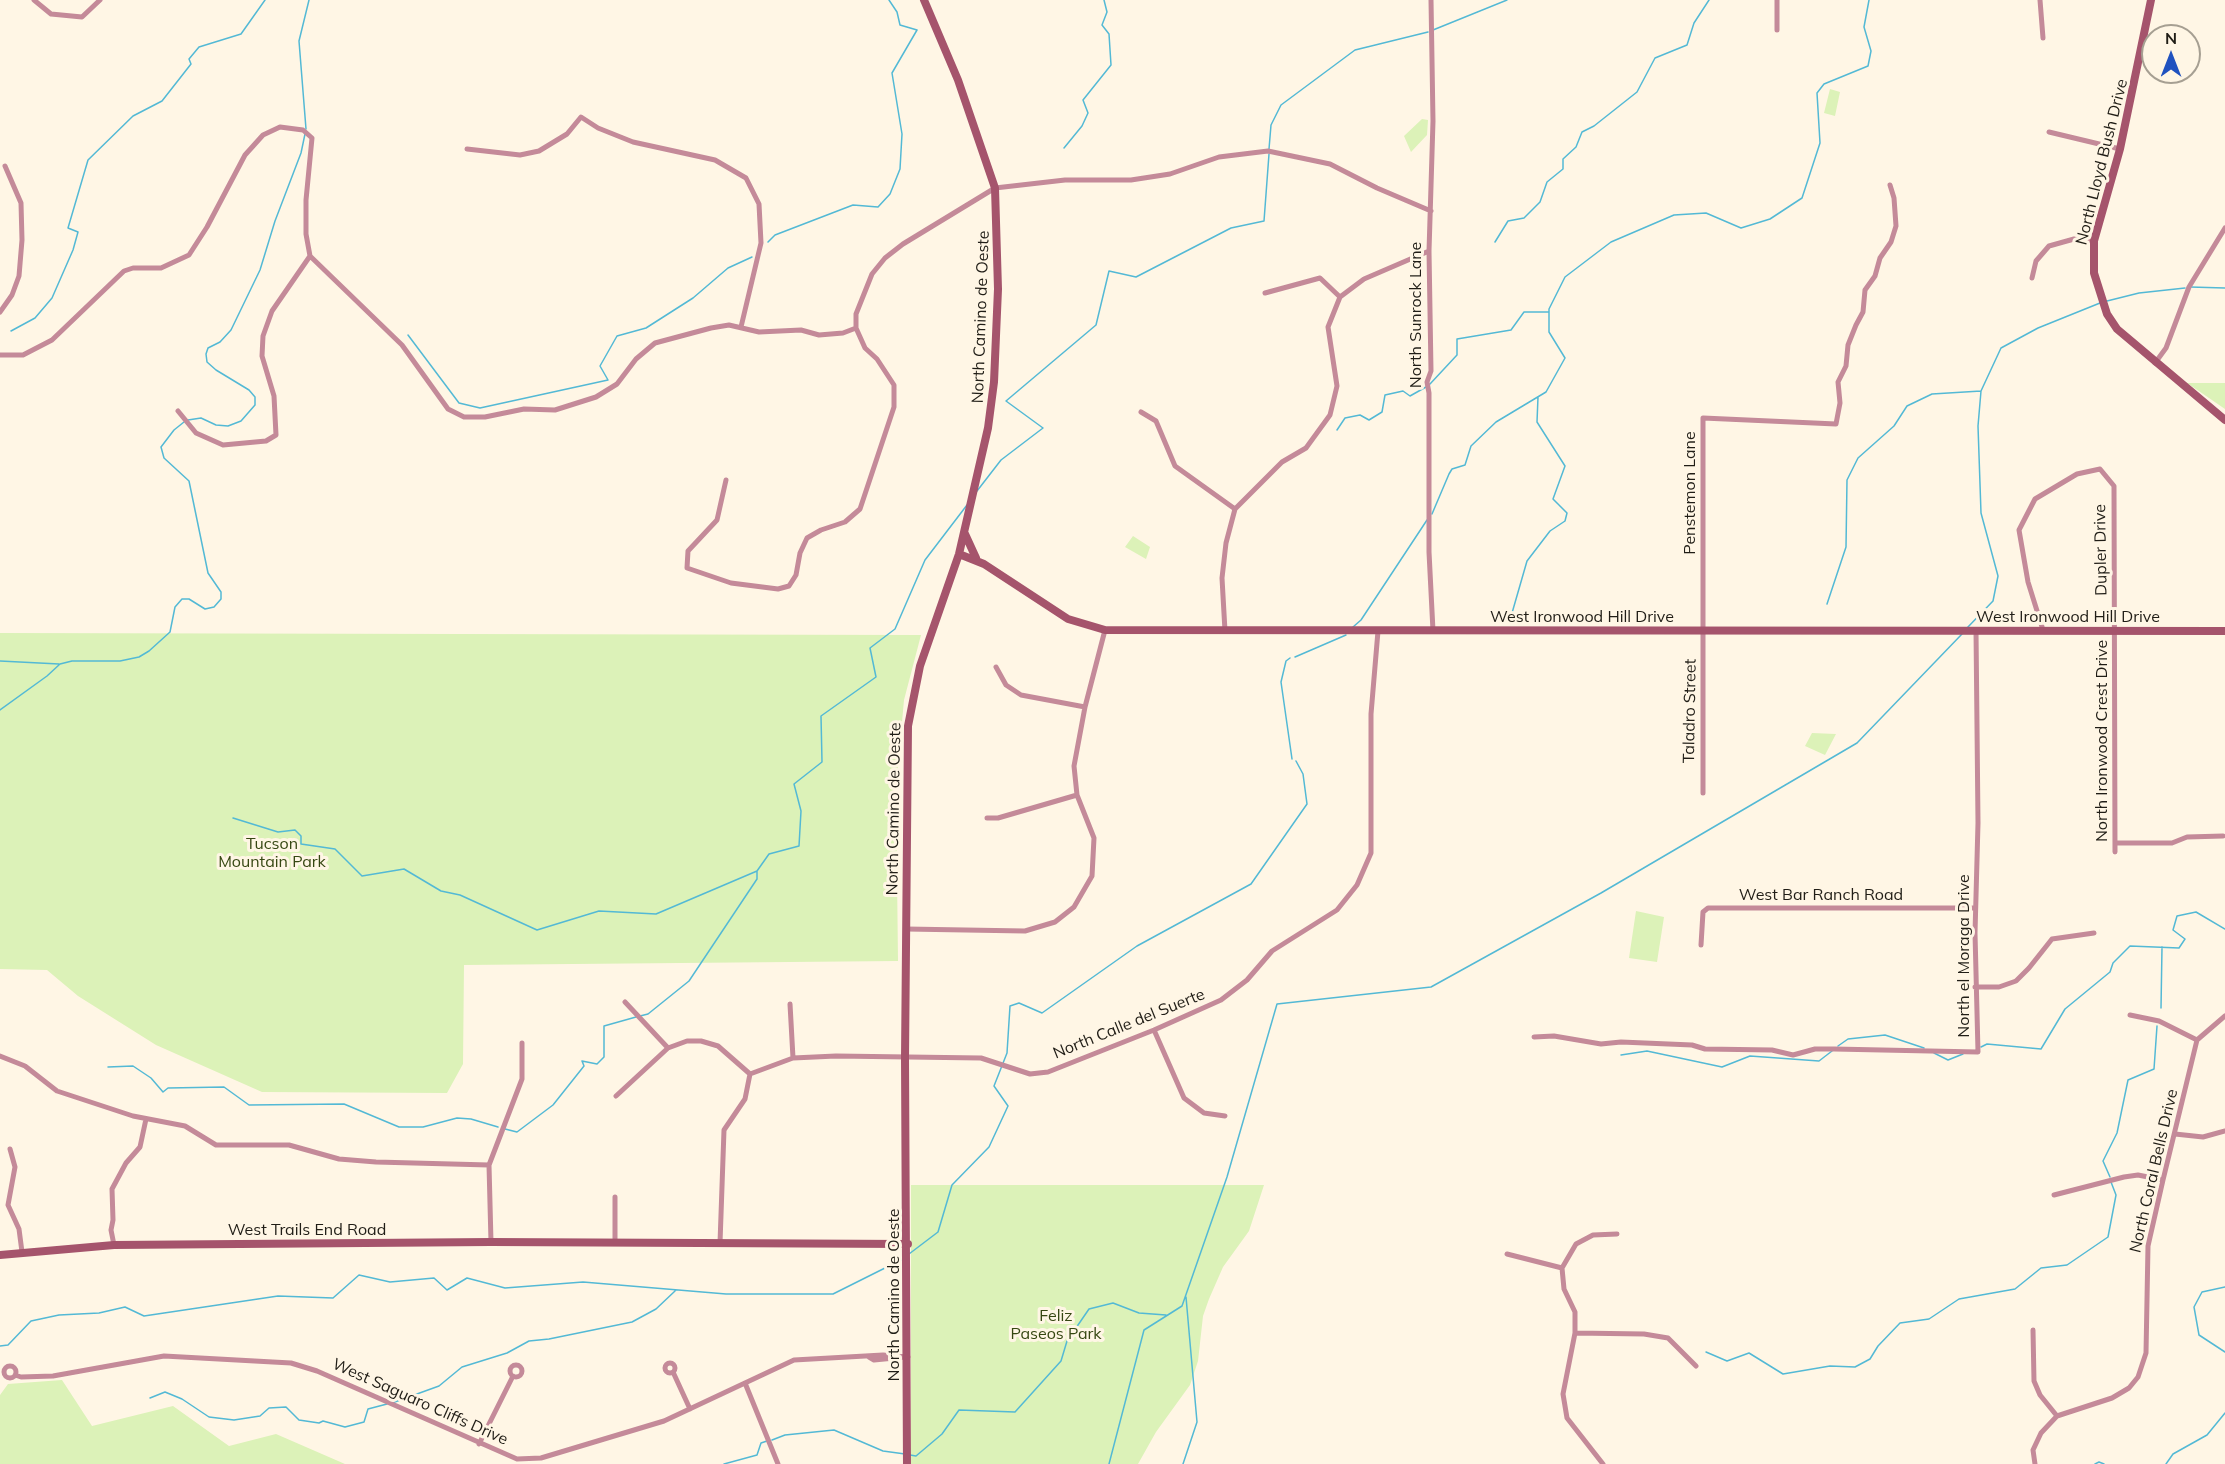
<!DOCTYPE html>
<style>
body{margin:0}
#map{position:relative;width:2225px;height:1464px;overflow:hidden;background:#fff6e5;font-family:Mulish,sans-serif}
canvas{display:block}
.north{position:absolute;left:2141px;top:24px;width:60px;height:60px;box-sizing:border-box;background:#fff6e5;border:2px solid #a69f92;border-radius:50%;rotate:0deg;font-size:16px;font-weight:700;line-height:24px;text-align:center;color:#201d16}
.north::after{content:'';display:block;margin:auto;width:21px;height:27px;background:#2052bf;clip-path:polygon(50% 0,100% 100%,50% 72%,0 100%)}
</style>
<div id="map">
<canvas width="2225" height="1464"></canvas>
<div class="north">N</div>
</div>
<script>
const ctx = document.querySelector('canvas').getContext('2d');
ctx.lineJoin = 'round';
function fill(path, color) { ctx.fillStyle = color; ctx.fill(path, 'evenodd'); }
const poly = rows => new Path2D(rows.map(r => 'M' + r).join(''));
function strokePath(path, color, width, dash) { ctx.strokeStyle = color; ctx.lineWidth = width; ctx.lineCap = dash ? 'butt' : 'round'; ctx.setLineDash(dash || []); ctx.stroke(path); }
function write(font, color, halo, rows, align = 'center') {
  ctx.font = font + ' Mulish,sans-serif'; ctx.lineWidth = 6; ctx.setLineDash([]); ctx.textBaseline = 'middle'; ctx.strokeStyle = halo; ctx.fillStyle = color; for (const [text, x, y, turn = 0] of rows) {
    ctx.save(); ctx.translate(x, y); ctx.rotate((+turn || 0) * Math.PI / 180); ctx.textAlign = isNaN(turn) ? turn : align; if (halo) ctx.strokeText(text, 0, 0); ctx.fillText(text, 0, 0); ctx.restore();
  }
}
fill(poly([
 [1830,89,1840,92,1835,116,1824,113],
 [1422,119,1428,120,1427,135,1411,152,1404,136],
 [2187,383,2225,383,2225,409,2209,398],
 [1133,536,1150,547,1146,559,1125,547],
 [0,633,921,635,904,700,896,788,898,961,464,965,463,1064,447,1093,262,1092,156,1045,78,996,47,970,0,969],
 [1812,733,1836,734,1825,755,1805,746],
 [1636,911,1664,917,1657,962,1629,958],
 [911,1185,1264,1185,1249,1231,1223,1267,1209,1299,1203,1316,1198,1361,1190,1385,1156,1432,1138,1464,911,1464],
 [62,1380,92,1426,173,1406,229,1446,276,1434,345,1464,0,1464,0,1395,8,1384]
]), '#dcf2b8');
strokePath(poly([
 [1433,30,1507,0],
 [306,129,299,41,309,0],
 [1064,148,1082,126,1088,113,1083,100,1111,65,1109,34,1102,25,1107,12,1104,0],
 [1269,149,1271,125,1281,105,1355,50,1428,32],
 [768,242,775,235,853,205,878,207,890,194,900,169,902,134,892,73,917,30,900,25,897,12,889,0],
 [1495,242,1508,221,1524,218,1540,202,1547,182,1563,169,1563,159,1576,147,1582,132,1594,126,1637,92,1655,58,1687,45,1694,23,1709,0],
 [2190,287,2225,288],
 [2107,301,2139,293,2185,288],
 [11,331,35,318,52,298,73,250,78,232,68,228,88,160,133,116,162,101,191,64,189,59,199,47,241,34,265,0],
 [408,335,459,403,480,408,608,380,600,366,617,336,646,328,693,298,728,268,752,257],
 [1430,384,1457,355,1457,339,1511,330,1524,312,1549,312],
 [188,420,201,418,216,425,228,426,241,421,255,405,255,397,249,390,216,370,207,362,206,354,208,348,220,342,231,330,260,270,275,221,301,153,305,134],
 [1337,430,1345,418,1360,415,1369,420,1382,412,1385,395,1403,391,1410,396,1426,387],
 [977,491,1001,460,1043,428,1006,401,1096,325,1109,271,1136,277,1231,228,1264,221,1269,154],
 [1432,514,1449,474,1452,469,1465,465,1471,446,1496,422,1546,392,1565,358,1549,332,1549,309,1565,277,1611,242,1674,215,1706,213,1741,228,1770,219,1802,198,1820,143,1817,93,1824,84,1868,66,1871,51,1864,27,1869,0],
 [1827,604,1846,547,1847,480,1858,458,1894,426,1907,406,1932,394,1981,391],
 [1510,620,1527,561,1550,531,1565,521,1567,513,1553,499,1565,466,1537,422,1538,397],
 [1353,627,1361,620,1427,520],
 [1967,628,1993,601,1998,576,1981,513,1978,426,1981,391,2001,348,2038,328,2100,303],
 [1295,657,1346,635],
 [1290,658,1286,661,1281,682,1292,759],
 [0,661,59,664],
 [0,710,47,676,60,664,72,661,120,661,139,657,149,651,170,632,175,607,182,599,189,599,205,609,214,607,221,599,221,592,208,573,189,481,164,458,161,447,174,430,184,422],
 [233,818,278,832,295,830,301,836,301,844,335,849,362,876,404,869,441,891,460,895,537,930,599,911,656,914,757,871],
 [2161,1008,2162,947],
 [640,1016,648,1014,689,981,757,879,757,871,769,854,799,846,801,811,794,784,822,762,821,716,876,677,870,648,895,629,925,560,967,505],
 [1838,1046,1848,1039,1885,1035,1924,1048],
 [1981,1047,1987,1044,2041,1049,2065,1009,2110,972,2113,963,2130,946,2179,948,2185,939,2173,930,2177,916,2196,912,2225,929],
 [1934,1053,1948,1060,1963,1054],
 [1621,1055,1647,1051,1722,1067,1750,1056,1819,1061,1832,1051],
 [108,1067,133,1066,151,1078,163,1092,168,1088,224,1087,249,1105,344,1104,399,1127,423,1127,457,1118,471,1119,498,1127],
 [505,1129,517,1132,553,1105,584,1066,582,1061,597,1064,604,1057,604,1026,636,1017],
 [2110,1177,2103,1161,2117,1133,2128,1080,2154,1069,2157,1026],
 [909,1254,938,1232,952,1185,989,1147,1008,1106,994,1086,1007,1053,1010,1006,1019,1003,1042,1013,1137,946,1251,884,1307,804,1303,774,1296,761],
 [2225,1287,2202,1292,2194,1307,2199,1335,2225,1352],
 [0,1346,8,1345,31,1321,59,1315,99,1313,125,1307,144,1316,278,1296,333,1298,359,1275,390,1282,434,1278,447,1290,467,1278,505,1288,583,1282,726,1294,833,1294,903,1259],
 [1706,1352,1727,1361,1749,1353,1783,1374,1830,1366,1855,1367,1870,1359,1878,1346,1900,1323,1929,1319,1959,1299,2015,1289,2041,1268,2067,1265,2108,1237,2116,1195,2111,1182],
 [150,1398,165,1392,182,1399,209,1417,234,1420,260,1416,269,1408,286,1407,299,1420,319,1423,323,1421,345,1427,364,1422,368,1409,387,1404],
 [392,1403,439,1386,462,1367,507,1353,529,1341,549,1339,632,1322,656,1309,675,1291],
 [772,1440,785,1435,834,1430,883,1451,905,1454],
 [910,1455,916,1456,942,1434,959,1410,1015,1412,1061,1361,1067,1341,1089,1309,1113,1303,1139,1313,1166,1315],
 [724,1464,757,1455,761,1443,767,1441],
 [1109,1464,1144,1330,1182,1306,1227,1177,1277,1004,1431,987,1601,893,1857,743,1962,634],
 [1183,1464,1197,1422,1186,1297],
 [2095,1464,2099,1462,2104,1464],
 [2166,1464,2173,1454,2207,1435,2225,1413]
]), '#53b9d5', 1.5);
strokePath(poly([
 [34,0,51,14,82,17,100,0],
 [1431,0,1433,121,1429,251,1431,371,1427,382,1429,393,1429,552,1433,631],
 [1777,0,1777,30],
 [2040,0,2043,38],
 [2049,132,2120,149],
 [467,149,520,155,539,151,567,134,581,117,598,128,633,142,715,160,746,178,759,204,761,243,741,327],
 [2032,278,2036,261,2049,246,2074,239,2094,241],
 [1265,293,1320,278,1340,297,1364,279,1429,251],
 [0,312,12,295,19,276,22,240,21,203,5,166],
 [0,355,23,355,52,340,124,271,133,268,161,268,189,255,207,227,245,155,263,135,280,127,303,130,312,138,306,200,306,234,310,256,402,345,448,409,464,417,485,417,524,409,555,410,596,397,617,384,636,359,655,343,711,328,729,325,759,332,801,330,819,335,843,333,856,328],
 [2155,363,2166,348,2189,287,2225,228],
 [178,411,196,433,223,445,266,441,276,435,274,396,262,356,263,336,272,311,310,256],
 [1141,412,1156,421,1175,466,1235,509],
 [726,480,717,520,688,551,687,568,731,583,778,589,789,586,796,575,800,553,807,538,821,530,845,522,860,509,894,407,894,385,877,359,865,348,856,328,856,314,872,274,885,258,903,244,995,188,1065,180,1131,180,1170,174,1219,157,1268,151,1330,164,1377,188,1431,211],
 [2043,630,2028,582,2019,530,2035,499,2077,474,2100,469,2114,486,2115,852],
 [1225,631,1222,578,1226,543,1235,509,1282,462,1306,448,1330,415,1337,386,1328,327,1340,297],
 [996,667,1006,685,1021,695,1085,707],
 [1703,793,1703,418,1836,424,1840,403,1838,382,1846,366,1848,345,1856,325,1863,312,1865,290,1875,276,1880,258,1891,242,1896,226,1894,198,1890,185],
 [987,818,998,818,1077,795],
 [2115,843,2172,843,2187,837,2223,836],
 [906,929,1025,931,1055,922,1074,907,1092,876,1094,838,1077,795,1074,766,1085,707,1105,630],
 [1701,945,1703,912,1708,908,1975,908],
 [1975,987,1999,987,2016,981,2029,968,2052,939,2094,933],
 [625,1002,668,1048,687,1041,701,1041,718,1046,750,1074],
 [790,1004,793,1058],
 [2130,1015,2159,1021,2197,1040],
 [1154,1030,1184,1098,1204,1113,1225,1116],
 [1534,1037,1554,1036,1601,1044,1621,1042,1692,1045,1705,1049,1772,1050,1793,1055,1815,1049,1834,1049,1978,1052,1975,933,1978,823,1976,630],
 [0,1056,25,1066,57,1091,133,1116,185,1126,216,1145,289,1145,339,1159,376,1162,489,1165],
 [616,1096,668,1048],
 [2175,1134,2203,1137,2225,1131],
 [10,1149,15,1167,8,1205,19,1229,22,1252],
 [2054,1195,2124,1177,2138,1175,2163,1180],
 [491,1242,489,1165,522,1079,522,1043],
 [615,1242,615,1197],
 [720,1243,724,1130,745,1099,750,1074,793,1058,836,1056,981,1058,1030,1074,1048,1072,1154,1030,1221,1000,1247,980,1272,951,1337,910,1357,885,1371,853,1371,714,1378,631],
 [114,1245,111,1230,113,1220,112,1189,126,1163,140,1147,146,1119],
 [1507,1254,1562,1268],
 [2033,1330,2034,1381,2040,1395,2057,1416],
 [1575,1333,1644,1334,1668,1338,1696,1366],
 [869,1357,874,1360,905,1357],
 '665 1368a5 5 0 1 1 10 0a5 5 0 1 1-10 0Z',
 '510 1371a6 6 0 1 1 12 0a6 6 0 1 1-12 0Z',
 '4 1372a6 6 0 1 1 12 0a6 6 0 1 1-12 0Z',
 [673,1372,690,1409],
 [15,1375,21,1377,53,1376,164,1356,291,1363,317,1371,517,1459,541,1458,664,1421,794,1360,883,1355,908,1357],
 [745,1383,778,1464],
 [479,1444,513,1376],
 [1603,1464,1567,1418,1563,1394,1575,1333,1575,1312,1564,1289,1562,1268,1576,1244,1593,1235,1617,1234],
 [2035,1464,2033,1450,2041,1433,2057,1416,2112,1398,2129,1388,2138,1377,2146,1353,2148,1246,2163,1180,2197,1040,2225,1016]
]), '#c48a99', 5);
strokePath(poly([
 [2151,0,2120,149,2094,241,2094,273,2107,314,2117,329,2225,420],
 [965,534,976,558],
 [959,554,984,564,1068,619,1105,630,2225,631],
 [0,1255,114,1245,491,1242,908,1244],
 [907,1464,905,1058,908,726,920,666,959,554,988,428,994,382,998,289,995,188,958,80,924,0]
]), '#a5546c', 8);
write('16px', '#201d16', '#fff6e5', [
 ["North Lloyd Bush Drive",2102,162,-76],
 ["North Sunrock Lane",1416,315,-90],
 ["North Camino de Oeste",981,317,-88],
 ["Penstemon Lane",1690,493,-90],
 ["Dupler Drive",2101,550,-91],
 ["West Ironwood Hill Drive",1582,617],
 ["West Ironwood Hill Drive",2068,617],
 ["Taladro Street",1690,711,-89],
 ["North Ironwood Crest Drive",2102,741,-90],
 ["North Camino de Oeste",894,809,-89],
 ["West Bar Ranch Road",1821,895],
 ["North el Moraga Drive",1964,956,-90],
 ["North Calle del Suerte",1129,1024,-22],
 ["North Coral Bells Drive",2154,1171,-77],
 ["West Trails End Road",307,1230],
 ["North Camino de Oeste",894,1295,-90],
 ["West Saguaro Cliffs Drive",420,1402,24]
]);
write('16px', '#364712', '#fff6e5', [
 ["Tucson",272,844],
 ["Mountain Park",272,862],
 ["Feliz",1056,1316],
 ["Paseos Park",1056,1334]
]);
</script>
